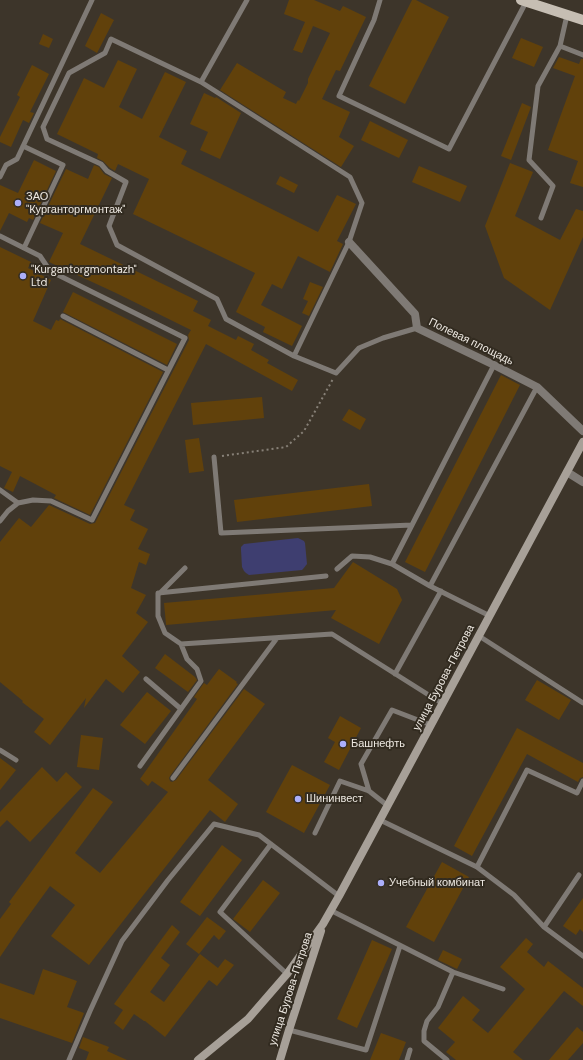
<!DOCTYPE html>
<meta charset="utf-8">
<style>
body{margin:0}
canvas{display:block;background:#3d352a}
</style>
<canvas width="583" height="1060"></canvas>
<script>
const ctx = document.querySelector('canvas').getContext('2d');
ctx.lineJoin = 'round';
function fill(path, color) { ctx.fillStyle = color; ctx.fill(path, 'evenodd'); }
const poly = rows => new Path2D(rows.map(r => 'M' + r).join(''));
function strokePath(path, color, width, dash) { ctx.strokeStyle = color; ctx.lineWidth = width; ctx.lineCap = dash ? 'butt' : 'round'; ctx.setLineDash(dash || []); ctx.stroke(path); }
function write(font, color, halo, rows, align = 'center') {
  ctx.font = font + ' "DM Sans",sans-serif'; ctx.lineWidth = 4; ctx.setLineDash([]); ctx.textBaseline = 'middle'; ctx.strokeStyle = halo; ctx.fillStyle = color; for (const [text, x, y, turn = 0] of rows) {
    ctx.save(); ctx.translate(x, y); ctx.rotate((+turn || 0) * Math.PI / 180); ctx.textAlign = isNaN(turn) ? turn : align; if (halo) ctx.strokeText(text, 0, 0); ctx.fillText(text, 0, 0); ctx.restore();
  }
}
fill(poly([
 [298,538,304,541,305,543,307,564,303,569,302,570,249,575,246,573,244,571,242,567,241,550,241,547,244,544]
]), '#3e3e70');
fill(poly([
 [289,0,314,0,340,11,343,6,366,17,340,71,336,70,322,99,350,112,339,137,354,146,341,167,220,90,237,63,286,92,283,98,296,104,298,100,299,101,308,83,308,79,330,33,313,26,302,53,293,50,305,22,284,14],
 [412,0,416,0,449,17,405,104,369,86],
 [101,13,114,20,97,53,85,46],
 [43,34,53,39,49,48,39,44],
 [521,38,543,47,534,67,512,58],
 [559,57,579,64,581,59,583,59,583,187,570,183,578,161,548,150,575,76,553,68],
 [118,60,137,69,119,107,142,119,165,72,186,82,159,137,187,151,181,164,318,232,337,195,356,204,337,241,343,244,330,272,298,256,282,289,272,284,261,305,302,326,292,346,263,332,265,327,236,312,255,273,133,214,149,179,118,164,115,171,110,168,103,161,97,158,98,154,57,134,84,78,104,88],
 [32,65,49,74,30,112,34,113,29,123,23,120,11,147,0,142,0,137,20,97,17,95],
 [204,93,215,98,216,97,241,113,220,159,200,150,208,132,190,124],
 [522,103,531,107,511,160,501,156],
 [370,121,408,140,399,158,361,140],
 [34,160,56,171,33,220,29,218,27,222,9,213,0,231,0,185,18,193],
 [510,163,533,172,515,216,560,240,576,209,583,211,583,237,550,310,504,278,485,226],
 [94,165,99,167,104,174,112,178,80,244,198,301,193,311,211,320,208,326,236,340,238,336,254,344,251,350,269,360,267,363,298,380,292,391,206,344,124,505,135,510,130,520,148,529,138,549,150,554,146,565,139,562,131,588,146,595,136,613,148,622,122,656,140,672,123,693,106,679,84,708,86,698,50,745,34,732,44,719,22,702,23,701,0,682,0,542,19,518,31,527,49,505,90,524,95,523,189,340,188,335,191,330,116,293,49,262,63,233,40,223,66,169,88,179],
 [419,166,467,186,460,202,412,182],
 [280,176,298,185,294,193,276,184],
 [0,247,31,262,28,268,51,280,33,321,51,330,56,320,59,321,60,319,163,372,90,515,54,498,56,495,20,476,13,492,4,488,12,472,0,466],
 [310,282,323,287,309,316,302,313,308,301,303,299],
 [73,292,177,344,167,365,63,312],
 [501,375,520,385,425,572,405,562],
 [262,397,264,418,193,425,191,403],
 [349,409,366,419,360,430,342,420],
 [199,438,204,471,189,473,185,440],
 [369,484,372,506,237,522,234,500],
 [353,562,397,589,402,600,379,644,331,618,336,610,166,625,166,624,164,603,334,588],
 [165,654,195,677,197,680,188,692,155,668],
 [219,669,237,682,236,683,238,684,170,776,169,778,170,781,172,782,176,780,244,689,265,704,208,780,238,804,225,822,210,810,134,907,89,965,51,936,75,905,50,886,21,926,0,957,0,919,11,904,9,902,93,788,113,802,75,853,100,873,168,792,152,781,148,786,140,779,197,699,194,697,204,683,207,685],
 [537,680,571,700,559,720,525,700],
 [147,692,171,711,145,744,120,725],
 [340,716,361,728,339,770,324,762,335,742,328,738],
 [517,728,583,763,583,777,580,778,578,782,527,754,472,856,454,846],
 [81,735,103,738,99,770,77,767],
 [0,758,16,770,0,790],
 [292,765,330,785,304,833,266,812],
 [42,767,57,782,66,772,82,787,30,842,7,820,0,827,0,812],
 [222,845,242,860,200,916,180,902],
 [442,862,469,877,434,942,406,927],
 [263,880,280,893,250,932,233,919],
 [583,898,583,932,580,929,576,935,563,926],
 [207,917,226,931,219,940,214,935,199,954,186,944],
 [172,925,180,932,161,958,170,965,150,992,164,1002,200,954,218,968,225,959,234,965,217,986,209,980,165,1037,145,1021,144,1021,134,1014,123,1030,114,1023,123,1010,114,1004],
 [526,938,533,944,527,952,544,967,548,961,583,988,583,1006,564,991,513,1052,523,1060,456,1060,446,1052,455,1042,438,1028,463,996,480,1010,472,1020,488,1033,525,989,500,967],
 [372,940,392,949,357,1028,337,1019],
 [443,950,462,959,457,969,438,960],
 [43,969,77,981,67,1007,84,1013,72,1043,0,1018,0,983,34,995],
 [577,1027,583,1032,583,1043,568,1060,549,1060],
 [381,1033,406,1042,399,1060,370,1060],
 [83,1037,109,1047,107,1051,127,1060,86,1060,89,1052,79,1048]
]), '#61410b');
strokePath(poly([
 [222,456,286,447,304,431,333,379]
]), '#878077', 2, [2, 3]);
strokePath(poly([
 [380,0,374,20,339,96,449,149,526,2],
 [560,46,583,55],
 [201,82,111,39,105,53,69,73,43,127,47,139,101,164,107,171,126,182,109,226,117,245,217,299,226,319,294,356,349,242,362,203,350,177,201,82,247,0],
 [0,177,6,165,17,159,92,0],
 [541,218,553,186,529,160,538,86,560,46,567,15],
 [0,236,24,248,63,165,23,146],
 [63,316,168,370],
 [294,356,336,373,359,348,383,338,417,328],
 [214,457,221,533,412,525],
 [0,490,18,503],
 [0,521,8,511,18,503,33,500,51,501,92,520,185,338,50,271,40,256,24,248],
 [337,569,352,556,370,557,392,564],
 [326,576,158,593,158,616,165,633,181,644,332,634,443,704],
 [430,586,537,387],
 [160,593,185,568],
 [490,616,430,586,392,564,494,365],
 [479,636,583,703],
 [395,674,441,591],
 [146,679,181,709],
 [0,750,16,760],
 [140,766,201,681,197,669,187,659,181,644],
 [173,778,277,638],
 [369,791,361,764,392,710,431,725],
 [380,820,477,867,514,895,544,927,583,956],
 [315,833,340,781,369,791,388,806],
 [271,844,220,912,287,974],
 [477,867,527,770,577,793,583,781],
 [332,911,453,972,438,1007,427,1021,424,1031,424,1041,447,1060],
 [544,927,579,875],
 [453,972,503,989],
 [289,1030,366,1050,400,946],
 [69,1060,90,1011,122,941,168,880,214,824,259,835,339,896],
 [407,1060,410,1050]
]), '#7f7a75', 5);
strokePath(poly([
 [349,242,415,314,417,328,494,365,537,387,583,431],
 [567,472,583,482]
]), '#7f7a75', 8);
strokePath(poly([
 [198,1060,248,1019,287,974,323,924,339,896,583,442],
 [280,1060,289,1030,321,931]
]), '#a7a098', 8);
strokePath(poly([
 [521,0,583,20]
]), '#c6beb3', 10);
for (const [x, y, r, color] of [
 [18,203,4,"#acaffb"],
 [23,276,4,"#acaffb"],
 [343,744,4,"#acaffb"],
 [298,799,4,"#acaffb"],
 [381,883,4,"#acaffb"]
]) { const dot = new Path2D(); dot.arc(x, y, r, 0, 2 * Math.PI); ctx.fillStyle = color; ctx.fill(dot); strokePath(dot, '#322b20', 1.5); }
write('11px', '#eee9e2', '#322b20', [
 ["ЗАО",26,197],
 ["\"Курганторгмонтаж\"",26,210],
 ["\"Kurgantorgmontazh\"",31,270],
 ["Ltd",31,283],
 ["Башнефть",351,744],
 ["Шининвест",306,799],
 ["Учебный комбинат",389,883]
], 'left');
write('11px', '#eee9e2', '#322b20', [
 ["Полевая площадь",471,342,26],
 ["улица Бурова-Петрова",444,678,-62],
 ["улица Бурова-Петрова",291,989,-72]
]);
</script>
